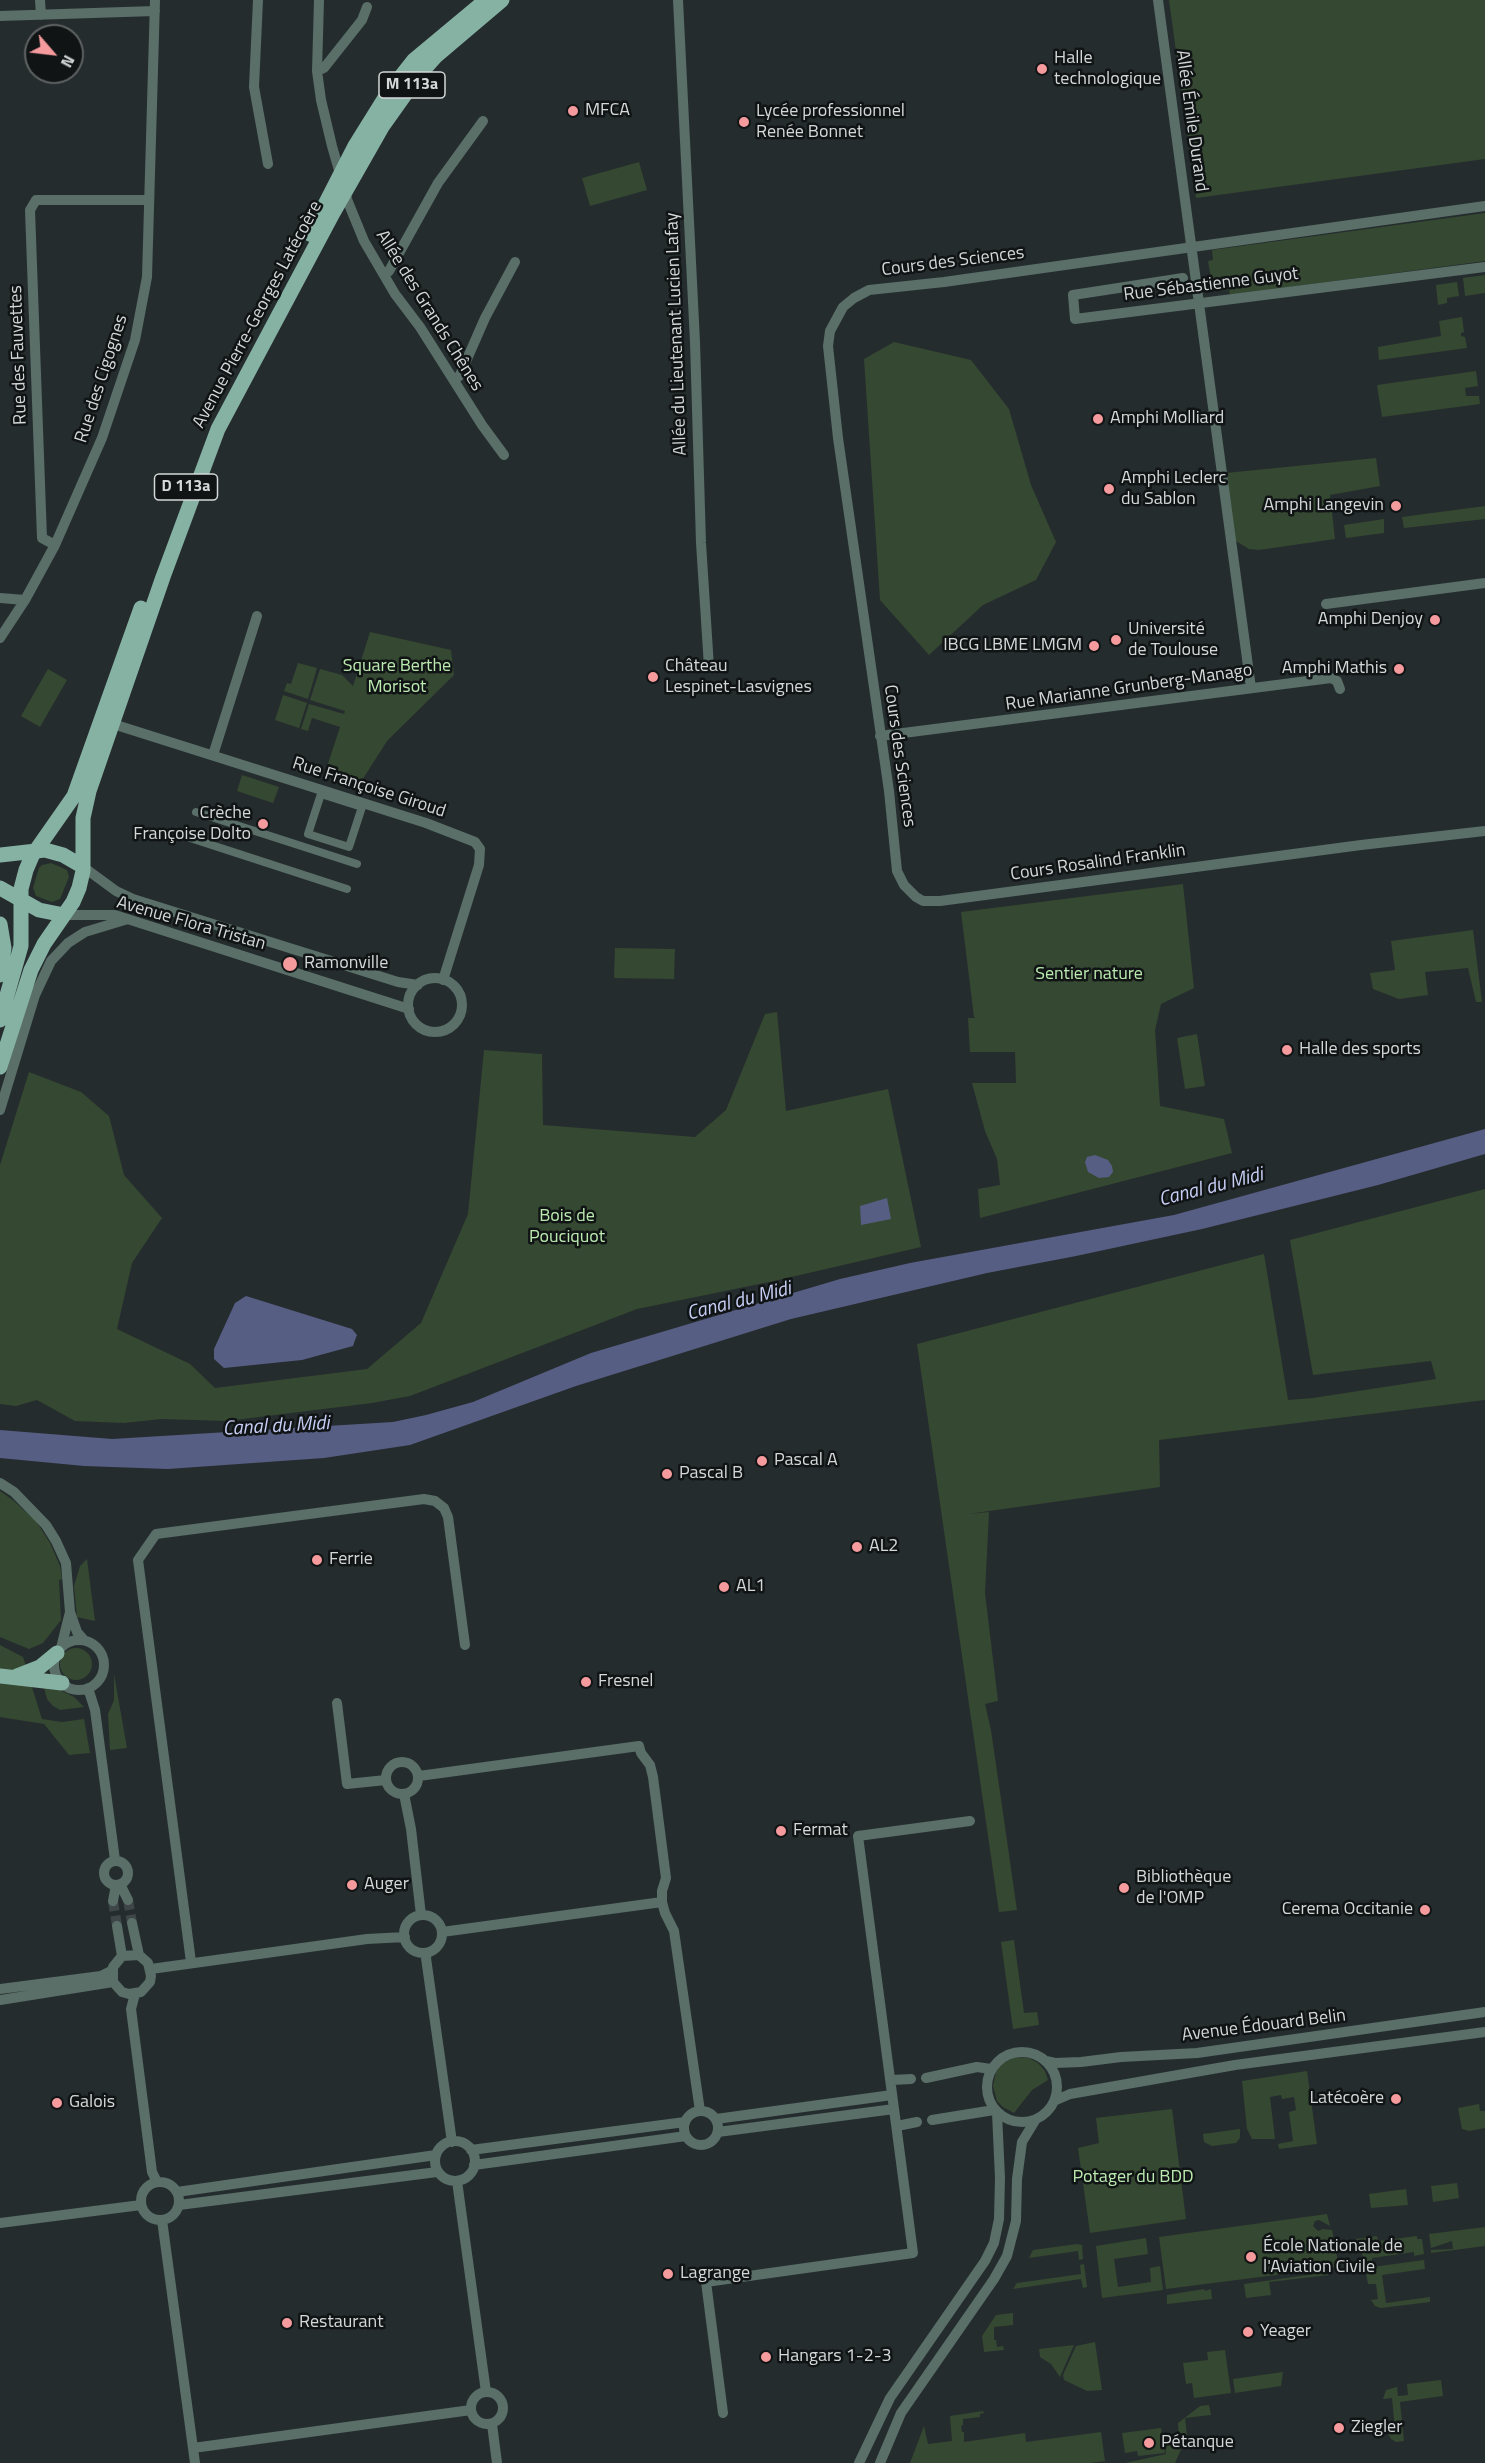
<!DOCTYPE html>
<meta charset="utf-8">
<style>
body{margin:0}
#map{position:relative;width:1485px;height:2463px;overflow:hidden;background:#252c2e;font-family:"Titillium Web",sans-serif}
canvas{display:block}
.north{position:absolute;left:24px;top:24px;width:60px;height:60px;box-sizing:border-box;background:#111415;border:2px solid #5f6263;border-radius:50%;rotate:118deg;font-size:16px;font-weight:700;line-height:24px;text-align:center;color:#d4d8d9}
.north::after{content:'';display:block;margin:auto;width:21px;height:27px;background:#f59b9e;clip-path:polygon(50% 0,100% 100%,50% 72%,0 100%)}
</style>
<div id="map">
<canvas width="1485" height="2463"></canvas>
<div class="north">N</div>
</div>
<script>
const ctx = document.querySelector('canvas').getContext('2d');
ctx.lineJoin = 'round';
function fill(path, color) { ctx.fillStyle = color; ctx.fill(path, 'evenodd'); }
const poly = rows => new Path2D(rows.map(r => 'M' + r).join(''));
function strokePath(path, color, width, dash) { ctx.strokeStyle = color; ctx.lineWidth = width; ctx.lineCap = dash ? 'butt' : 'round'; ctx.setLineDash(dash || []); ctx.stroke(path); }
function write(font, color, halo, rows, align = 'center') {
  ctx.font = font + ' "Titillium Web",sans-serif'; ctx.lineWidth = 5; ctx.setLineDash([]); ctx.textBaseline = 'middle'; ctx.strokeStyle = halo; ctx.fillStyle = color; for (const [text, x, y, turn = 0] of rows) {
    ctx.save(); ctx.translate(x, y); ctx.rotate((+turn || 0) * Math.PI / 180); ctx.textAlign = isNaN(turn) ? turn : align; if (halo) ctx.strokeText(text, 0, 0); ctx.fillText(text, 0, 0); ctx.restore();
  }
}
fill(poly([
 [1169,0,1485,0,1485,159,1196,198],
 [639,162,647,190,590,206,582,178],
 [1485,213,1485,261,1230,295,1229,290,1220,291,1219,283,1212,284,1208,261,1213,260,1212,250],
 [1485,275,1485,293,1465,296,1463,278],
 [1457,282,1459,296,1447,298,1447,303,1438,305,1436,285],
 [1462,317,1464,332,1461,333,1461,336,1465,337,1467,348,1379,360,1378,347,1441,336,1439,321],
 [894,342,971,360,1009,409,1031,485,1056,542,1036,580,983,605,929,655,880,600,864,359],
 [1476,371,1478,386,1465,388,1466,396,1479,396,1480,404,1382,417,1377,385],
 [1376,458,1380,486,1330,495,1335,539,1259,550,1249,549,1234,540,1226,473],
 [1485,506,1485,519,1404,528,1402,517],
 [1384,519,1384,533,1346,538,1344,525],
 [370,632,451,650,454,675,387,741,359,785,352,785,325,773,340,727,312,718,308,731,301,729,309,704,344,714,345,711,310,700,320,669,342,675,353,686],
 [298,663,317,668,308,699,284,691,287,683,291,684],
 [48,669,67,680,40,727,21,716],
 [283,695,307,703,299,728,275,720],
 [242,775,279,787,273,803,237,791],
 [51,863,67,870,69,877,60,899,52,902,36,896,33,888,39,868,42,865],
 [1183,884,1194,988,1161,1004,1155,1030,1160,1106,1224,1119,1232,1153,980,1218,978,1189,1000,1185,997,1159,985,1131,972,1083,1016,1083,1015,1052,970,1052,968,1018,976,1018,974,1017,961,912],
 [1473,930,1482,1002,1476,1002,1468,968,1425,972,1428,995,1399,999,1373,989,1370,973,1395,970,1391,941],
 [615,948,675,949,674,979,614,978],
 [777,1012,786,1111,888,1089,921,1247,774,1281,637,1309,410,1396,372,1403,227,1421,161,1419,124,1423,75,1421,37,1400,16,1406,0,1404,0,1165,29,1072,81,1092,109,1116,124,1175,162,1218,132,1263,117,1329,190,1364,215,1388,367,1369,421,1323,468,1214,484,1050,542,1054,543,1125,695,1137,726,1110,765,1014],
 [1197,1034,1205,1086,1185,1089,1177,1038],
 [1485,1189,1485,1400,1159,1440,1160,1487,968,1514,989,1512,985,1593,998,1701,985,1704,991,1730,1017,1910,999,1912,917,1344,1264,1254,1288,1400,1313,1398,1436,1379,1431,1361,1313,1375,1290,1240],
 [0,1491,14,1501,36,1521,50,1543,60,1566,62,1579,59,1580,61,1620,43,1643,29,1649,0,1637],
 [87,1559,95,1621,77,1617,74,1586,80,1566],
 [0,1645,23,1657,27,1669,14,1671,0,1669],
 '60 1664a16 16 0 1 1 32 0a16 16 0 1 1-32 0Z',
 [114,1674,127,1748,110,1750,108,1714,114,1700],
 [0,1682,31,1684,42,1719,62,1722,84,1719,90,1753,69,1755,44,1724,0,1717],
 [43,1684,56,1688,74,1697,84,1707,60,1710,53,1706,47,1699],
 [1014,1940,1024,2013,1037,2012,1039,2025,1013,2029,1001,1942],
 [1016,2057,1029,2058,1038,2063,1045,2071,1048,2080,1032,2090,1014,2113,1003,2107,997,2101,993,2086,996,2072,1001,2064],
 [1307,2071,1317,2144,1279,2149,1278,2144,1293,2141,1289,2112,1296,2110,1294,2097,1282,2099,1281,2095,1270,2097,1275,2139,1252,2139,1247,2129,1242,2081],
 [1479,2104,1480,2111,1485,2111,1485,2128,1469,2131,1462,2129,1458,2108],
 [1172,2109,1186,2219,1090,2233,1078,2148,1099,2143,1096,2118],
 [1240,2129,1240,2138,1236,2143,1212,2146,1204,2142,1203,2134],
 [1457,2183,1459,2198,1433,2202,1431,2186],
 [1406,2189,1408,2205,1371,2208,1369,2194],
 [1327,2214,1330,2226,1319,2220,1315,2221,1313,2226,1318,2231,1323,2229,1332,2230,1339,2267,1166,2289,1159,2237],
 [1485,2227,1485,2246,1431,2253,1431,2250,1453,2249,1452,2241,1431,2248,1429,2234],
 [1377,2236,1378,2241,1417,2236,1417,2239,1422,2239,1424,2254,1414,2256,1414,2252,1372,2258,1372,2262,1365,2262,1356,2239],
 [1146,2238,1148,2254,1114,2259,1118,2287,1151,2282,1150,2268,1160,2266,1163,2290,1102,2298,1096,2246],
 [1077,2244,1082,2245,1083,2259,1079,2260,1078,2251,1029,2258,1033,2250],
 [1424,2260,1425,2269,1382,2275,1386,2303,1430,2297,1430,2302,1381,2308,1375,2306,1371,2300,1378,2299,1376,2284,1368,2284,1365,2268],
 [1084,2264,1087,2287,1083,2288,1081,2279,1013,2289,1017,2283,1081,2274,1080,2265],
 [1329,2272,1329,2275,1269,2282,1271,2295,1246,2298,1244,2284],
 [1204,2289,1205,2291,1211,2289,1212,2299,1167,2304,1167,2295],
 [1013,2313,1013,2325,994,2327,994,2340,996,2340,997,2347,1003,2346,1004,2350,984,2352,982,2336,996,2315],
 [1095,2342,1102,2390,1087,2391,1064,2380,1063,2375,1076,2346],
 [1074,2345,1060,2377,1051,2364,1040,2357,1039,2349],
 [1225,2350,1231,2393,1194,2398,1192,2383,1186,2384,1183,2363,1208,2360,1207,2352],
 [1283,2372,1281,2386,1235,2393,1233,2379],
 [1441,2380,1443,2396,1400,2402,1404,2441,1396,2442,1391,2439,1387,2431,1395,2430,1392,2398,1383,2399,1386,2390,1397,2387,1398,2396,1408,2395,1407,2384],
 [1209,2405,1211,2415,1185,2418,1187,2436,1175,2463,1125,2463,1166,2454,1165,2443,1179,2440,1178,2423,1200,2406],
 [983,2411,984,2413,980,2414,980,2417,963,2419,963,2425,961,2426,962,2432,964,2432,964,2442,1025,2433,1026,2442,1101,2432,1105,2461,1090,2463,910,2463,924,2426,928,2444,952,2441,950,2416],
 [1161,2428,1165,2453,1138,2456,1137,2451,1125,2453,1122,2433]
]), '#354831');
fill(poly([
 [1485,1129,1485,1154,1378,1185,1202,1229,1076,1256,987,1273,791,1319,576,1386,410,1445,324,1458,168,1469,84,1466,0,1458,0,1430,112,1439,393,1422,426,1415,473,1402,591,1353,840,1279,910,1263,1174,1215],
 [1095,1155,1108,1160,1112,1166,1113,1172,1109,1177,1099,1178,1088,1172,1085,1162,1087,1157],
 [887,1198,891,1219,861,1225,860,1206],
 [246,1296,352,1329,357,1335,355,1340,353,1346,302,1360,224,1368,214,1359,214,1349,235,1303]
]), '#575e84');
strokePath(poly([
 [128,1900,132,1923],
 [113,1901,117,1926]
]), '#3f4648', 10, [10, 5]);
strokePath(poly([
 [321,794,362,807,349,847,308,834,321,794],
 [196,812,357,864],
 [187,837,347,889]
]), '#596f68', 8);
strokePath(poly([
 [40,0,41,15],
 [258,0,254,87,268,164],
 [319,0,317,71,321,100,332,146,348,202,364,241,395,294,420,327,482,425,504,455],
 [678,0,695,342,701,543,709,667],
 [1158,0,1251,688],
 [0,16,155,11],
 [317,71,324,68,362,20,367,7],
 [1485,206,944,282,869,290,854,298,843,307,830,331,828,346,838,438,889,791,897,871,904,885,916,897,923,901,940,901,1361,845,1485,831],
 [384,275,389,271,438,183,483,121],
 [1183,278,1073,295,1075,319,1485,267],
 [454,381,460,375,485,318,515,262],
 [55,545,42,538,30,210,36,200,149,200],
 [0,598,25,600],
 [1326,604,1485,583],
 [0,638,25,600,55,545,102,438,135,340,147,277,155,0],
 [113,724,426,823,475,842,480,849,479,865,443,980],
 [880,736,1331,678,1337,681,1340,689],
 [213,755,257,616],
 [82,866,116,891,133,899,398,982,418,985],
 [64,915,115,915,409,1009],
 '408 1005a27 27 0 1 1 54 0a27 27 0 1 1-54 0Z',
 [0,1110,35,995,51,961,68,943,85,932,128,919],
 [0,1483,14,1492,46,1525,56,1541,66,1563,70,1612,61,1648],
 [70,1612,77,1632,84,1640],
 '54 1665a25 25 0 1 1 50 0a25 25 0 1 1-50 0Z',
 [88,1688,95,1710,115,1860],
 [337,1703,347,1784,386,1780],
 '386 1778a16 16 0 1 1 32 0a16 16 0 1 1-32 0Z',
 [419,1776,639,1746,641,1753,650,1765,653,1777,666,1878,662,1891,662,1902,665,1913,674,1931,700,2111],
 [404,1794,411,1829,421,1915],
 '104 1873a12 12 0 1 1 24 0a12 12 0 1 1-24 0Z',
 [120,1884,128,1900],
 [113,1901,116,1885],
 '404 1934a19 19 0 1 1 38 0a19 19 0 1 1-38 0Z',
 [132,1923,139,1955,148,1963,151,1976,150,1982,141,1992,129,1994,122,1992,113,1982,113,1967,122,1956,139,1955],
 [117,1926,122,1956],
 [442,1932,662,1902],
 [427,1953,426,1958,452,2142],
 [191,1962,138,1560,156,1534,424,1499,435,1501,444,1508,448,1517,465,1645],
 [151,1969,367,1939,405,1937],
 [0,1989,101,1976,111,1971],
 [135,1994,131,2009,152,2172,157,2182],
 [0,2000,113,1982],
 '987 2087a35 35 0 1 1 70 0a35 35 0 1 1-70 0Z',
 [1046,2061,1055,2063,1081,2062,1121,2057,1197,2053,1485,2012],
 [926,2078,977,2067,991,2069],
 [892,2080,911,2079],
 [1054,2101,1070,2094,1235,2065,1485,2032],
 '684 2128a17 17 0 1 1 34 0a17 17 0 1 1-34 0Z',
 [716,2119,892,2095],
 [932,2120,994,2110],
 [897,2126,917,2122],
 [718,2132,894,2109],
 '435 2161a20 20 0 1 1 40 0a20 20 0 1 1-40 0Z',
 [471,2150,685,2122],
 [474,2165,686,2136],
 [457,2181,486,2392],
 '141 2201a19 19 0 1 1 38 0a19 19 0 1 1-38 0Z',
 [177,2192,436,2155],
 [179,2205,437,2172],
 [162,2220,195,2463],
 [0,2223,141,2205],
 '471 2408a16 16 0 1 1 32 0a16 16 0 1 1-32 0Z',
 [723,2413,706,2282,913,2253,858,1836,970,1821],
 [492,2424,497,2463],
 [193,2448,471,2410],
 [859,2463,890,2398,985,2261,994,2243,999,2219,1000,2178,997,2113],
 [880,2463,901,2413,994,2279,1007,2256,1016,2221,1017,2179,1022,2142,1036,2119]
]), '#596f68', 10);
strokePath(poly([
 [310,234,355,146,388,93,414,60,486,0],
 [0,855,45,850,63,855,82,866],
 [0,888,39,910,64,915],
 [0,924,4,948,0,975],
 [0,1020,21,946,21,889,26,870,32,856,74,796,141,608],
 [0,1067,31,970,44,944,73,902,79,888,83,871,83,818,89,791,163,577,218,429,333,213,382,127,419,75,436,56,502,0],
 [0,1676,62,1683],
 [17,1676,40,1667,57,1653]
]), '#86b2a4', 15);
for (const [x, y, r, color] of [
 [1042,69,6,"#f59b9e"],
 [573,111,6,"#f59b9e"],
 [744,122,6,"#f59b9e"],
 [1098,419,6,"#f59b9e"],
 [1109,489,6,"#f59b9e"],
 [1396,506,6,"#f59b9e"],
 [1435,620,6,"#f59b9e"],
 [1116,640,6,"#f59b9e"],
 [1094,646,6,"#f59b9e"],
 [1399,669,6,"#f59b9e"],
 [653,677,6,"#f59b9e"],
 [263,824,6,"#f59b9e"],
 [290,964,8,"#f59b9e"],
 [1287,1050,6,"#f59b9e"],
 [762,1461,6,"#f59b9e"],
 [667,1474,6,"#f59b9e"],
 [857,1547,6,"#f59b9e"],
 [317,1560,6,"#f59b9e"],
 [724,1587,6,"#f59b9e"],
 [586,1682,6,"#f59b9e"],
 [781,1831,6,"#f59b9e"],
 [352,1885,6,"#f59b9e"],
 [1124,1888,6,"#f59b9e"],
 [1425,1910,6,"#f59b9e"],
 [1396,2099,6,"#f59b9e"],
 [57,2103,6,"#f59b9e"],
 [1251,2257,6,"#f59b9e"],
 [668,2274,6,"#f59b9e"],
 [287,2323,6,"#f59b9e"],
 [1248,2332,6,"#f59b9e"],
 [766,2357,6,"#f59b9e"],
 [1339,2428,6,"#f59b9e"],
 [1149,2443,6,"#f59b9e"]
]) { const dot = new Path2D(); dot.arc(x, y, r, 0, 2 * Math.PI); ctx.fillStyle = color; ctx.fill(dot); strokePath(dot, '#111415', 2); }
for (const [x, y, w] of [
 [412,85,66],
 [186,487,63]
]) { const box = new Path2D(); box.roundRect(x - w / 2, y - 13, w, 26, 4.5); ctx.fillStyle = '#111415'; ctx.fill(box); strokePath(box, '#d4d8d9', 1.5); }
write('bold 16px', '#d4d8d9', null, [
 ["M 113a",412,85],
 ["D 113a",186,487]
]);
write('18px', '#d4d8d9', '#111415', [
 ["Halle",1054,59],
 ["technologique",1054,80],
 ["MFCA",585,111],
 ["Lycée professionnel",756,112],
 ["Renée Bonnet",756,133],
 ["Amphi Molliard",1110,419],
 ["Amphi Leclerc",1121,479],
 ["du Sablon",1121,500],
 ["Amphi Langevin",1384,506,"right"],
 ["Amphi Denjoy",1423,620,"right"],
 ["Université",1128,630],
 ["de Toulouse",1128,651],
 ["IBCG LBME LMGM",1082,646,"right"],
 ["Château",665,667],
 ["Lespinet-Lasvignes",665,688],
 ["Amphi Mathis",1387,669,"right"],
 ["Crèche",251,814,"right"],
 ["Françoise Dolto",251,835,"right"],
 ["Ramonville",304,964],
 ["Halle des sports",1299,1050],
 ["Pascal A",774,1461],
 ["Pascal B",679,1474],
 ["AL2",869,1547],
 ["Ferrie",329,1560],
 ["AL1",736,1587],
 ["Fresnel",598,1682],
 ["Fermat",793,1831],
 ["Bibliothèque",1136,1878],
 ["de l'OMP",1136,1899],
 ["Auger",364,1885],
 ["Cerema Occitanie",1413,1910,"right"],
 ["Latécoère",1384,2099,"right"],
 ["Galois",69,2103],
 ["École Nationale de",1263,2247],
 ["l'Aviation Civile",1263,2268],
 ["Lagrange",680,2274],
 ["Restaurant",299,2323],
 ["Yeager",1260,2332],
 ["Hangars 1-2-3",778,2357],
 ["Ziegler",1351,2428],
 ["Pétanque",1161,2443]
], 'left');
write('18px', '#d4d8d9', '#111415', [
 ["Allée Émile Durand",1191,121,82],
 ["Cours des Sciences",953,262,-7],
 ["Rue Sébastienne Guyot",1211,285,-7],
 ["Allée des Grands Chênes",429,311,58],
 ["Avenue Pierre-Georges Latécoère",258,315,-62],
 ["Allée du Lieutenant Lucien Lafay",677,334,-92],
 ["Rue des Fauvettes",19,355,-92],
 ["Rue des Cigognes",102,379,-72],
 ["Rue Marianne Grunberg-Manago",1129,688,-8],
 ["Cours des Sciences",899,756,82],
 ["Rue Françoise Giroud",369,788,18],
 ["Cours Rosalind Franklin",1098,863,-8],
 ["Avenue Flora Tristan",191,924,16],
 ["Avenue Édouard Belin",1264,2026,-7]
]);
write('18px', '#bbeab0', '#111415', [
 ["Square Berthe",397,667],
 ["Morisot",397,688],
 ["Sentier nature",1089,975],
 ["Bois de",567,1217],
 ["Pouciquot",567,1238],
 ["Potager du BDD",1133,2178]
]);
write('italic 20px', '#c6cef5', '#111415', [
 ["Canal du Midi",1211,1188,-14],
 ["Canal du Midi",739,1302,-14],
 ["Canal du Midi",276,1427,-3]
]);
</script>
